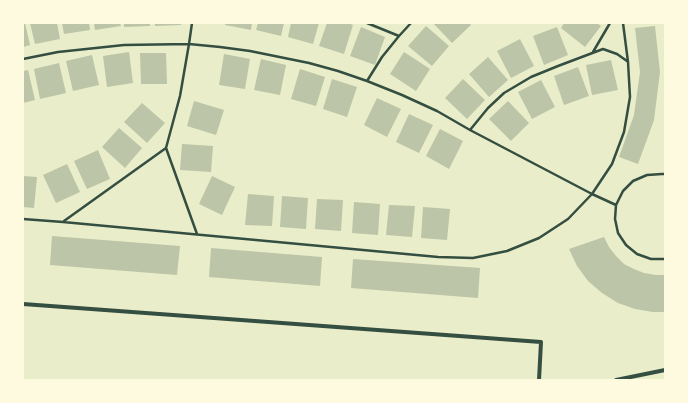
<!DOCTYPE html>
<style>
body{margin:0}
#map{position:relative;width:688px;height:403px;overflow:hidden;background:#e9edc9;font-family:"Work Sans",sans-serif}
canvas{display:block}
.frame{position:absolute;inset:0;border:24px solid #fefae0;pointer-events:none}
</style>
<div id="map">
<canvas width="688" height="403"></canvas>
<div class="frame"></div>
</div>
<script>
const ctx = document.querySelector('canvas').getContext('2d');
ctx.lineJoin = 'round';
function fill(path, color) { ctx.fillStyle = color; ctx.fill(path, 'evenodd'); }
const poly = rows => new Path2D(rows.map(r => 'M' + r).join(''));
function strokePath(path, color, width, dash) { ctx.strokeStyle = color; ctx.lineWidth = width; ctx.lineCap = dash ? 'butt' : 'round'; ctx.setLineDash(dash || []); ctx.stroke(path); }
fill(poly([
 [23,23,25,23,30,45,23,47],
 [30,23,57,23,60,39,35,44],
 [62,23,89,23,90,30,64,34],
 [94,23,120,23,121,26,95,30],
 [124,23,150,23,150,26,124,27],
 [155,23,181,23,181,25,155,26],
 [225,23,252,23,251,30,225,25],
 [258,23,284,23,281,36,256,30],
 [291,23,319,23,313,44,288,37],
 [327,23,348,23,353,25,344,54,319,46],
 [433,23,470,23,471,25,452,43],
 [564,23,597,23,601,26,585,47,561,28],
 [426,26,449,46,432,66,408,46],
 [655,26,660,72,654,120,638,164,619,157,634,115,640,72,635,28],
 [361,27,385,37,375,65,350,56],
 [557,27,568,55,544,65,533,36],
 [520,39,534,66,511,78,497,51],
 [129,52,133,83,107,87,103,56],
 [404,52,430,69,416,91,390,74],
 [140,53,166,53,167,84,141,84],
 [224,54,250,59,245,89,219,85],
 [92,55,99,85,73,91,66,61],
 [488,57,508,80,489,97,469,74],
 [261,59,286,65,280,95,254,90],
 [611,60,618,90,592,95,586,65],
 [59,63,66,93,40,99,34,69],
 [578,67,589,96,564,105,554,76],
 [300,69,325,77,316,106,291,99],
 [28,70,35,100,23,103,23,71],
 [332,79,357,87,347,117,323,109],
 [463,79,485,100,467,119,445,98],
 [541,80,555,107,532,119,518,92],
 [377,98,401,109,387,137,364,125],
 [194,101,224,110,216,135,187,126],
 [508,101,529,123,511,141,489,119],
 [142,103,165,123,147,143,124,122],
 [409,114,433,125,419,153,396,142],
 [119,128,142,148,125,168,102,147],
 [440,129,463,141,449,169,426,156],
 [182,144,213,146,211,172,180,170],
 [98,150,110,179,87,189,74,161],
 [67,164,80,192,56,203,43,175],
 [23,176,37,177,34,208,23,207],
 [212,176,235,187,222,215,199,204],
 [248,194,274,196,272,226,245,225],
 [282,196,308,198,306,229,280,227],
 [317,199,343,200,341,231,315,229],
 [354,202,380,204,378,235,352,233],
 [389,205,415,206,412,237,386,235],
 [423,207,450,209,447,240,421,238],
 [52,236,180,246,177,275,50,265],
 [604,237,609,247,616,256,624,264,634,269,644,273,656,275,665,275,665,312,653,312,635,309,618,303,602,293,588,281,577,266,569,249],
 [211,248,322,257,320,286,209,277],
 [353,259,480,268,478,298,351,288]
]), '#bcc5a7');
strokePath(poly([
 [192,23,189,44,180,96,166,148,197,234],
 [367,23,399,36],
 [593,52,610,23],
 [23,59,58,52,124,45,189,44,220,47,250,51,309,63,338,71,367,81,402,95,437,111,470,130,592,194,616,205],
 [367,81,382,57,399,36,411,23],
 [470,130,488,108,504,93,531,77,558,66,603,49,617,54,627,61],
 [665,174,662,174,647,175,633,181,623,191,616,205,615,219,618,233,626,245,637,254,651,259,665,259],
 [23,219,63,222,438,257,473,258,507,251,539,238,568,219,592,194,612,164,624,132,630,97,628,62,623,23],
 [64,221,166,148]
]), '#344e41', 2.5);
strokePath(poly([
 [23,304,541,342,539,380],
 [616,380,665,370]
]), '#344e41', 4);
</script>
